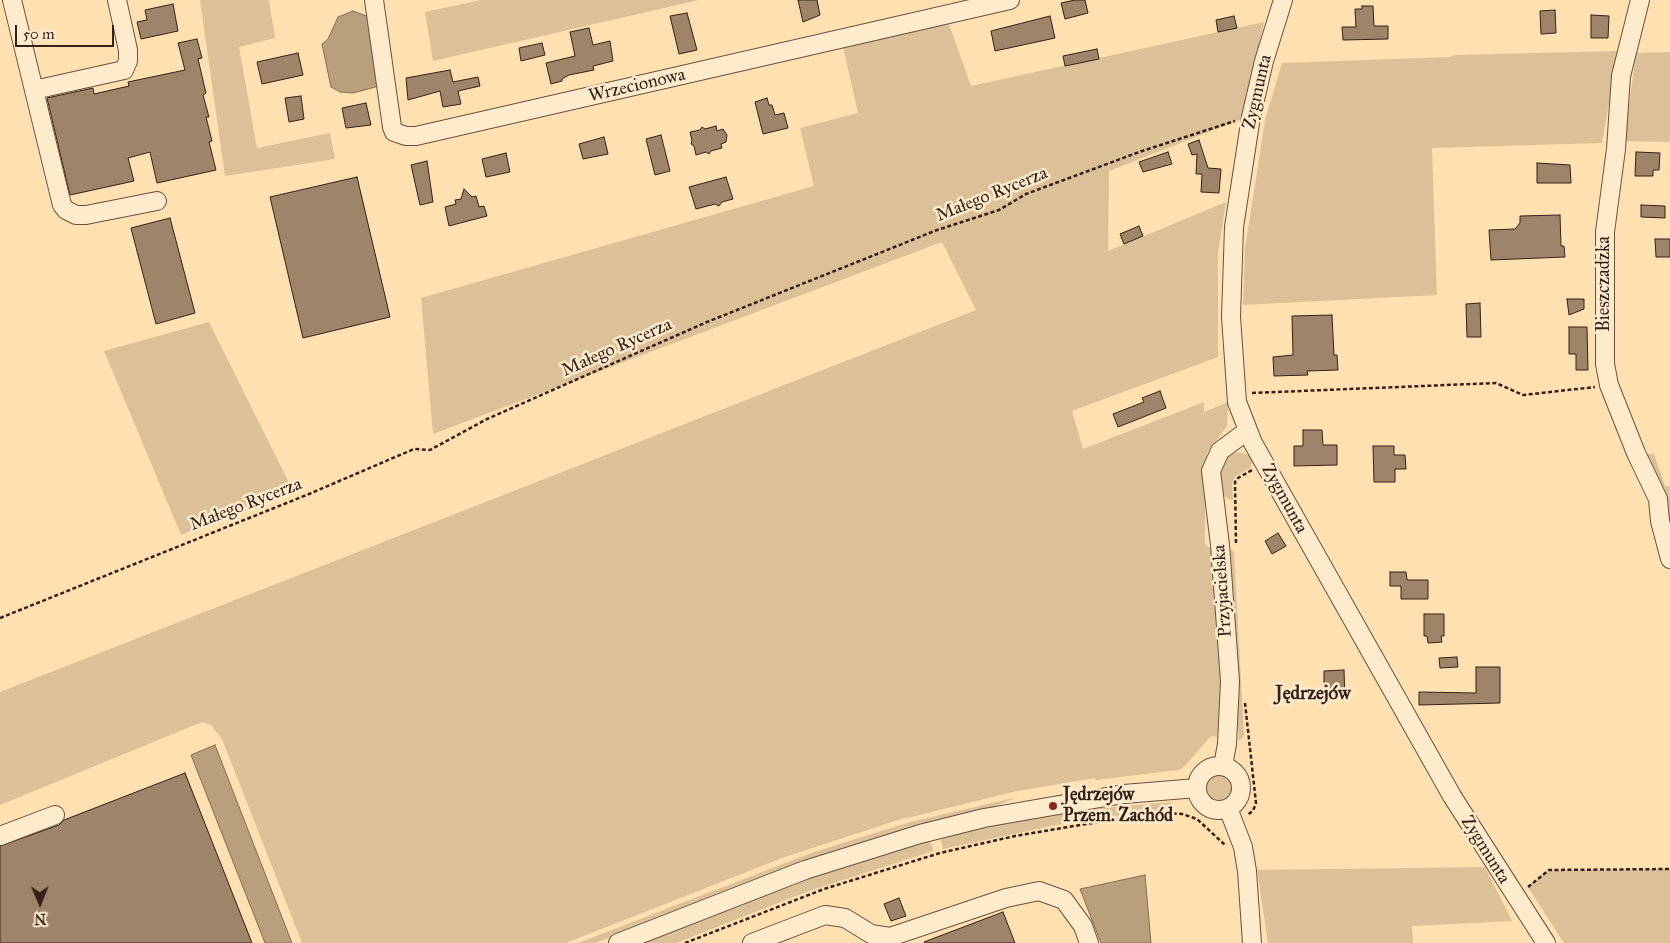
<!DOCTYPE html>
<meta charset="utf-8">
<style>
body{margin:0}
#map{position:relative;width:1670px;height:943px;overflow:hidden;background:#fee0b1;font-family:"IM FELL Great Primer",serif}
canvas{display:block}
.north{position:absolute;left:15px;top:878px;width:50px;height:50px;-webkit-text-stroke:4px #feebcc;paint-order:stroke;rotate:179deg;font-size:14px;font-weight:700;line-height:20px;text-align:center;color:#352118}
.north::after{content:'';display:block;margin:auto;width:18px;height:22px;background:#352118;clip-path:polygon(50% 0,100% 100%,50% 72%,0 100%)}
.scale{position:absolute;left:15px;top:25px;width:99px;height:22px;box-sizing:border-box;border:2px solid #352118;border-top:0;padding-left:6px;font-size:15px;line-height:18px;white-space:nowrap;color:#352118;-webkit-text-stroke:4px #feebcc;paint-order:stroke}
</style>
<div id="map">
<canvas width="1670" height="943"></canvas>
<div class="north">N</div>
<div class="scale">50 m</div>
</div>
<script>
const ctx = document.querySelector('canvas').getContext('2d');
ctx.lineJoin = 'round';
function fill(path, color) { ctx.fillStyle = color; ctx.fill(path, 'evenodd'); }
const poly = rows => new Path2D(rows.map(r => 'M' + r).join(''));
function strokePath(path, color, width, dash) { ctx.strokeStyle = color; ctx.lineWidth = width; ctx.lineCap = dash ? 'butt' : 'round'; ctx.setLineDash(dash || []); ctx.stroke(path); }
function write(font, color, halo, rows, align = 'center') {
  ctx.font = font + ' "IM FELL Great Primer",serif'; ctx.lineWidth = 5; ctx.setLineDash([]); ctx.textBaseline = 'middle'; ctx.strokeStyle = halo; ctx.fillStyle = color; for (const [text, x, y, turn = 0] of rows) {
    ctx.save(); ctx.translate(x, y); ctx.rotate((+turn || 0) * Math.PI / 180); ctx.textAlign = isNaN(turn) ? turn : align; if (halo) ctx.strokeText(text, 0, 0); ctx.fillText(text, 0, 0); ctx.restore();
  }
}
fill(poly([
 [200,0,269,0,275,38,239,47,257,148,330,133,335,159,225,176],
 [481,0,699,0,433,61,425,12],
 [1264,22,1242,119,1109,171,1108,251,1226,202,1218,253,1218,357,1072,411,1083,449,1204,402,1204,412,1228,402,1227,426,1207,453,1205,488,1205,544,1213,551,1223,680,1222,708,1217,737,1211,736,1183,768,1178,770,1096,780,1095,778,1017,791,895,821,782,858,566,943,302,943,222,739,211,725,202,722,0,805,0,692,976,310,942,242,433,434,421,298,814,186,800,128,858,113,843,47,949,24,971,86],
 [1618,51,1602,143,1432,148,1437,295,1243,305,1245,249,1265,120,1282,63,1449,57,1455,55],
 [1670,52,1670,142,1624,141,1636,53],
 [209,322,291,487,181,535,104,351],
 [1237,452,1249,455,1255,461,1252,463,1250,468,1235,477,1232,483,1233,501,1222,495,1219,473,1226,458],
 [1636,453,1654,454,1665,486,1670,486,1670,559],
 [1227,546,1234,552,1244,736,1239,741],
 '1204 787a14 14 0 1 1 28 0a14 14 0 1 1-28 0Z',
 [1018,797,986,810,881,836,837,851,595,943,578,943,814,852,910,822],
 [1172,802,1171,807,1167,810,1061,824,943,849,941,840,944,836,1002,823,1078,810],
 [927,841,931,843,933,851,809,891,676,943,638,943,798,881],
 [1485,867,1512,921,1412,926,1413,943,1268,943,1257,870],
 [1670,869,1670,943,1564,943,1528,887,1549,870]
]), '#dcc097');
const water = poly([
 [353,11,369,17,379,86,353,93,340,92,331,87,322,44,328,39,338,17,353,11],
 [215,745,292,943,265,943,191,755,215,745],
 [1145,875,1151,943,1101,943,1080,889,1145,875]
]);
fill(water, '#ba9f7d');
strokePath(water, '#856d55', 1);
const building = poly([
 [798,0,817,0,820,15,803,22,798,0],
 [1075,0,1085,0,1088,13,1065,19,1061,3,1075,0],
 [173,4,178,31,141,39,137,22,147,20,145,10,173,4],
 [1362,6,1373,6,1374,26,1388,26,1388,39,1343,40,1342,27,1356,27,1355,9,1362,9,1362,6],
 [1555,10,1556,33,1541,34,1540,11,1555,10],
 [687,13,697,50,679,54,670,16,687,13],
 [1591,15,1609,16,1608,38,1591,38,1591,15],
 [1050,16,1055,38,995,51,991,31,1050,16],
 [1234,16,1237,28,1218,32,1216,20,1234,16],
 [589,28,593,45,610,41,613,61,593,66,594,70,569,75,562,79,562,81,551,84,546,63,575,56,570,32,589,28],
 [197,39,202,58,198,59,206,93,203,95,209,117,206,117,212,141,209,142,216,170,157,183,150,152,128,158,134,181,70,195,47,98,93,88,94,94,129,86,128,82,185,70,178,43,197,39],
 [542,43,545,55,521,61,519,48,542,43],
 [1097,49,1099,59,1065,66,1063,56,1097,49],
 [298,53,303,75,262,84,257,62,298,53],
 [450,70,453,82,478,77,480,86,458,91,461,104,443,107,440,91,408,100,406,78,450,70],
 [301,96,304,119,289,122,285,98,301,96],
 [767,98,769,105,772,105,775,115,784,113,788,128,763,134,755,102,767,98],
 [366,103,371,125,346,128,342,108,366,103],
 [716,126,717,131,723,129,727,135,726,142,721,144,722,148,711,151,709,154,706,152,696,155,694,146,691,144,692,141,690,132,700,130,702,127,705,129,716,126],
 [661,135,670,171,655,175,646,139,661,135],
 [604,137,608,154,583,159,579,144,604,137],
 [1199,140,1208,168,1221,169,1219,193,1201,192,1202,174,1196,174,1197,154,1192,155,1188,144,1199,140],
 [1168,152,1172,164,1143,172,1139,162,1168,152],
 [1636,152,1660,153,1659,170,1653,170,1653,176,1635,176,1636,152],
 [506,153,510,172,486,177,482,159,506,153],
 [427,161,433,202,420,205,411,165,427,161],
 [1537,163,1570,165,1571,183,1537,183,1537,163],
 [357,177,390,317,303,338,270,197,357,177],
 [726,177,733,199,722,202,719,206,715,204,696,209,689,187,726,177],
 [464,189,472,197,476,196,479,207,484,206,487,216,449,226,445,207,456,204,455,200,461,199,464,189],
 [1641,205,1665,206,1665,218,1641,217,1641,205],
 [1560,215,1561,246,1564,246,1565,257,1491,260,1489,230,1515,229,1520,223,1520,216,1560,215],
 [170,218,195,313,156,324,131,228,170,218],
 [1139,226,1143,236,1124,244,1120,234,1139,226],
 [1655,239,1670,239,1670,257,1656,257,1655,239],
 [1567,299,1584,299,1584,309,1569,315,1567,299],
 [1480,303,1481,337,1467,337,1466,304,1480,303],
 [1332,315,1334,355,1337,355,1338,370,1307,371,1308,375,1274,376,1273,357,1293,355,1292,316,1332,315],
 [1569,327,1587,327,1588,370,1576,370,1576,354,1569,354,1569,327],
 [1160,391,1166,408,1118,427,1113,414,1144,402,1142,398,1160,391],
 [1303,430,1322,430,1323,445,1337,445,1337,465,1294,466,1294,446,1303,446,1303,430],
 [1373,446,1394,446,1394,455,1405,455,1406,469,1395,469,1395,482,1374,482,1373,446],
 [1278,533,1286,546,1272,554,1265,541,1278,533],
 [1390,572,1406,572,1407,580,1428,580,1428,599,1401,599,1401,586,1390,586,1390,572],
 [1424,614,1444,614,1444,636,1441,636,1442,642,1428,643,1427,636,1424,636,1424,614],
 [1457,657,1458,667,1440,668,1439,658,1457,657],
 [1476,667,1500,667,1500,703,1419,705,1419,692,1476,693,1476,667],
 [1344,670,1345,699,1324,700,1324,671,1344,670],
 [185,773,252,943,0,943,0,846,59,825,64,820,185,773],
 [899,898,906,916,891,921,884,904,899,898],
 [1003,912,1015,943,925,943,924,942,1003,912]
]);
fill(building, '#9e8468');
strokePath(building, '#352118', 1);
const minor = poly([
 [12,0,62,205,66,210,76,215,86,215,157,201],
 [374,0,392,127,394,132,406,136,416,136,1010,0],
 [1283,0,1264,61,1251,117,1234,227,1231,317,1237,402,1253,443,1452,796,1546,943],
 [1640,0,1621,76,1616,149,1605,232,1605,364,1609,385,1636,453,1658,499,1660,521,1670,559],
 [34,90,124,70,128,61,128,50,117,0],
 [1223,766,1227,744,1230,681,1220,545,1211,471,1220,451,1247,431],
 '1197 788a22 22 0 1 1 44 0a22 22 0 1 1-44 0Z',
 [1228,808,1243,847,1247,871,1252,943],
 [0,836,55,815],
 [618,943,805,870,920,834,984,818,1053,806,1124,794,1197,788],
 [752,943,825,915,845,918,871,934,890,937,1006,898,1039,891,1064,900,1083,926,1089,943]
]);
strokePath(minor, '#67513e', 20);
strokePath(poly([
 [1252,393,1496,383,1523,395,1595,387],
 [1236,543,1235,482,1238,478,1252,470],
 [0,618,309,494,414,449,430,450,487,419,707,322,937,230,999,210,1026,194,1142,151,1235,121],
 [1245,703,1256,803,1253,811,1247,815],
 [1528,887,1549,870,1670,869],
 [685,943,824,889,940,853,1015,836,1086,824,1164,813,1182,814,1197,819,1225,845]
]), '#352118', 2.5, [4, 2.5]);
strokePath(minor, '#feebcc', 18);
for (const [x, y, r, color] of [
 [1053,806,5,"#8f2418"]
]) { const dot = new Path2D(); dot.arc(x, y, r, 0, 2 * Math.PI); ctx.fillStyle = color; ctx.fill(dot); strokePath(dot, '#feebcc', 2); }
write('18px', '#352118', '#feebcc', [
 ["Wrzecionowa",637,86,-13],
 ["Zygmunta",1258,92,-77],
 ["Małego Rycerza",992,195,-22],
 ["Bieszczadzka",1605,284,-90],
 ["Małego Rycerza",617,348,-24],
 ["Zygmunta",1284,499,61],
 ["Małego Rycerza",246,505,-21],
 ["Przyjacielska",1223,591,-94],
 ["Zygmunta",1485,850,58]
]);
write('bold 18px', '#352118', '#feebcc', [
 ["Jędrzejów",1063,796],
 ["Przem. Zachód",1063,817]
], 'left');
write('bold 19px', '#352118', '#feebcc', [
 ["Jędrzejów",1313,694]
]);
</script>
